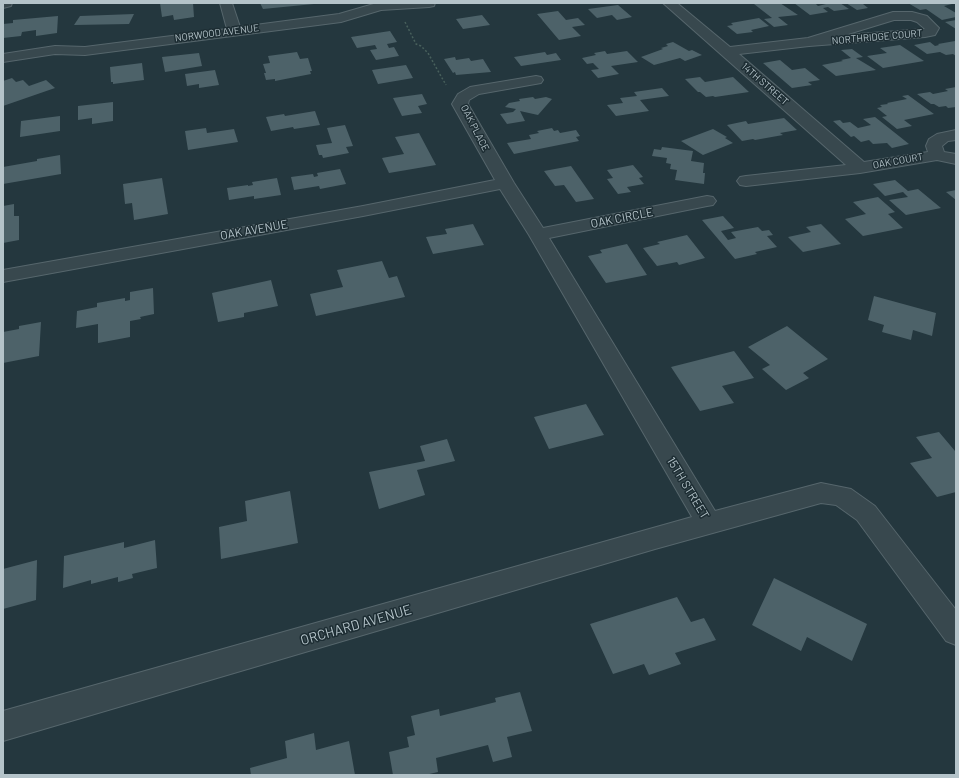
<!DOCTYPE html>
<style>
body{margin:0}
#map{position:relative;width:959px;height:778px;overflow:hidden;background:#24373e;font-family:Barlow,sans-serif}
canvas{display:block}
.frame{position:absolute;inset:0;border:4px solid #b4c3c9;pointer-events:none}
</style>
<div id="map">
<canvas width="959" height="778"></canvas>
<div class="frame"></div>
</div>
<script>
const ctx = document.querySelector('canvas').getContext('2d');
ctx.lineJoin = 'round';
function fill(path, color) { ctx.fillStyle = color; ctx.fill(path, 'evenodd'); }
const poly = rows => new Path2D(rows.map(r => 'M' + r).join(''));
function strokePath(path, color, width, dash) { ctx.strokeStyle = color; ctx.lineWidth = width; ctx.lineCap = dash ? 'butt' : 'round'; ctx.setLineDash(dash || []); ctx.stroke(path); }
function write(font, color, halo, rows, align = 'center') {
  ctx.font = font + ' Barlow,sans-serif'; ctx.lineWidth = 3; ctx.setLineDash([]); ctx.textBaseline = 'middle'; ctx.strokeStyle = halo; ctx.fillStyle = color; for (const [text, x, y, turn = 0] of rows) {
    ctx.save(); ctx.translate(x, y); ctx.rotate((+turn || 0) * Math.PI / 180); ctx.textAlign = isNaN(turn) ? turn : align; if (halo) ctx.strokeText(text, 0, 0); ctx.fillText(text, 0, 0); ctx.restore();
  }
}
fill(poly([
 [160,3,193,3,194,17,174,20,173,15,162,17],
 [260,3,314,3,314,4,263,9],
 [780,3,798,15,778,17,788,25,774,27,764,19,772,18,754,4],
 [794,3,815,3,818,6,826,4,824,3,840,3,849,9,834,11,828,7,823,8,828,12,810,15],
 [846,3,867,3,863,4,868,8,857,10],
 [908,3,956,3,944,6,956,13,956,17,942,20,926,9,920,10],
 [618,5,632,17,617,20,612,15,597,18,588,9],
 [558,11,566,20,578,18,585,25,572,27,581,36,559,40,537,14],
 [134,14,129,24,74,25,80,16],
 [482,15,490,25,463,29,456,19],
 [58,16,57,33,36,36,36,30,22,32,21,36,3,38,3,24,13,23,13,20],
 [759,18,769,26,751,30,753,32,737,34,727,26,733,25,731,23],
 [956,20,956,29,945,22],
 [390,31,397,42,387,44,389,48,394,47,399,56,376,60,370,50,377,49,375,45,357,48,351,37],
 [955,41,956,56,953,54,946,55,940,52,927,54,914,45,930,42,935,46,939,45,938,44],
 [673,42,689,51,692,50,702,55,685,61,680,58,654,65,641,57,663,49,661,48,668,46,666,44],
 [900,45,924,61,883,68,867,56,887,53,880,48],
 [852,49,863,57,856,58,876,70,836,76,822,65,843,61,841,60,851,58,841,50],
 [605,51,607,54,627,51,638,62,611,66,619,74,598,78,591,70,599,69,593,63,587,64,582,58,596,55,594,53],
 [297,52,300,59,308,58,312,71,310,71,311,74,275,81,275,79,266,80,264,73,266,73,263,64,270,63,268,56],
 [545,52,547,55,556,53,561,60,521,66,514,57],
 [199,53,202,66,165,72,162,57],
 [455,57,456,60,469,58,471,61,483,59,491,72,456,75,455,72,453,73,444,59],
 [780,60,792,70,805,68,820,80,808,82,812,85,792,88,763,63],
 [142,63,144,80,113,84,113,82,111,82,110,67],
 [406,65,413,78,378,84,372,70],
 [215,70,219,85,199,88,199,84,187,86,185,74],
 [700,77,705,82,733,77,749,92,715,97,713,96,706,97,700,92,698,92,685,79],
 [12,78,16,82,23,80,29,86,46,80,55,88,3,106,3,81],
 [956,87,956,107,948,108,946,106,939,107,934,104,931,104,917,94,930,92,933,94,948,91,945,89],
 [662,88,669,96,640,100,649,111,616,116,607,105,623,103,620,98,637,96,634,92],
 [422,94,427,104,418,106,422,113,402,116,393,98],
 [908,95,934,114,904,120,912,126,897,129,882,117,887,116,877,108,882,107,880,105,888,104,887,103,907,99,902,96],
 [533,97,535,99,546,97,552,99,538,115,520,111,525,121,507,124,500,114,513,112,516,109,505,107,509,103,520,101,519,99],
 [113,102,113,121,92,124,92,118,78,120,78,106],
 [315,111,320,125,294,129,293,127,271,131,266,117,284,114,285,116],
 [60,116,60,131,20,137,21,121],
 [875,117,909,144,892,148,887,143,873,144,869,140,861,142,854,136,851,137,833,121,840,120,843,123,850,122,858,128,871,125,863,119],
 [784,118,797,130,780,133,783,135,755,140,753,139,742,141,727,125,746,121,748,124],
 [345,125,353,146,346,147,349,153,323,158,322,155,319,155,316,145,332,143,327,128],
 [206,128,207,133,234,129,238,142,188,150,185,131],
 [552,128,554,131,558,130,560,133,576,130,580,136,576,137,579,141,514,154,507,143,531,139,529,135,539,133,537,131],
 [713,129,727,137,725,138,733,143,703,155,681,141],
 [419,133,436,165,389,173,382,158,404,154,395,137],
 [662,147,693,151,691,161,704,163,703,173,705,173,704,184,675,180,677,170,670,169,671,164,666,163,667,158,652,156,654,149,661,150],
 [60,155,61,174,3,184,3,167,37,161,37,159],
 [633,165,643,177,639,178,644,184,627,187,631,192,618,194,607,179,613,178,607,170],
 [571,166,594,199,576,202,564,185,555,186,544,171],
 [340,169,346,184,320,189,319,186,294,190,291,177,313,174,314,177,318,176,317,173],
 [162,178,168,214,134,220,132,203,125,204,123,184],
 [277,178,281,195,254,199,254,196,229,200,227,188,248,185,248,186,253,185,252,182],
 [895,180,908,191,918,189,941,208,906,215,889,200,908,197,903,192,885,196,873,184],
 [956,190,956,200,946,192],
 [878,197,895,212,888,214,903,228,863,236,845,219,866,214,853,202],
 [14,204,14,216,19,216,19,240,3,243,3,206],
 [723,216,734,228,721,231,728,240,736,238,731,232,758,227,762,231,769,230,773,235,767,236,777,247,755,252,757,254,735,259,702,220],
 [473,224,484,245,433,254,426,237,447,234,445,229],
 [821,224,841,244,803,252,788,237,811,232,806,227],
 [687,235,705,258,679,265,677,262,657,266,643,248,660,244,657,242],
 [627,244,647,275,606,283,588,256,602,253,600,250],
 [382,261,389,278,397,276,405,297,316,316,310,294,343,287,337,270],
 [271,280,278,306,244,313,244,317,218,322,212,293],
 [153,288,154,314,140,317,141,319,130,321,130,337,98,343,98,324,76,328,77,311,97,307,97,303,125,298,125,301,130,300,130,292],
 [874,296,936,313,932,336,913,330,911,340,882,332,884,325,868,320],
 [41,322,39,356,3,363,3,332,19,329,19,326],
 [787,326,828,359,803,373,809,378,786,390,762,369,770,365,748,347],
 [734,351,754,378,722,386,734,403,700,411,671,367],
 [586,404,604,435,549,449,534,417],
 [939,432,955,451,956,450,956,492,937,497,910,463,932,458,916,437],
 [447,439,455,461,417,470,425,495,379,509,369,472,425,461,420,446],
 [290,491,298,543,221,559,219,527,247,521,245,501],
 [155,540,157,568,132,574,133,578,118,582,118,577,91,584,91,580,63,588,64,556,124,542,124,548],
 [37,560,36,600,3,609,3,569],
 [774,578,867,624,852,661,807,637,801,651,752,625],
 [677,597,691,622,704,618,716,640,675,653,681,664,649,675,644,664,613,674,590,624],
 [520,692,532,731,507,737,512,757,493,762,488,745,436,758,438,772,425,775,393,775,389,752,409,747,407,737,415,735,411,716,439,709,440,716,496,702,495,698],
 [314,733,316,750,349,741,355,775,251,775,250,768,287,758,285,741]
]), '#4d6269');
const street = poly([
 [3,3,12,3,11,6,3,8,3,3],
 [220,3,232,3,240,27,339,14,377,3,435,3,434,6,429,7,381,10,341,22,85,55,55,54,3,62,3,54,55,46,85,47,227,29,220,3],
 [663,3,677,3,730,47,808,38,893,12,912,12,927,16,939,28,935,35,925,37,809,46,739,54,864,162,928,152,926,146,929,139,937,134,956,130,956,140,948,141,942,146,944,152,956,154,956,164,937,160,860,173,746,186,740,185,737,181,740,177,746,176,846,165,663,3],
 [894,20,911,20,917,22,925,29,845,35,894,20],
 [536,76,541,77,543,80,541,83,479,94,469,100,468,104,514,183,543,228,707,196,713,197,716,201,713,205,707,206,549,238,715,511,821,483,851,489,875,506,956,610,956,645,946,641,857,520,836,505,821,503,655,549,3,741,3,711,692,517,529,235,500,189,363,216,3,282,3,270,363,206,495,180,452,104,458,94,470,87,536,76]
]);
strokePath(street, '#56666c', 2);
strokePath(poly([
 [405,22,416,44,421,46,428,53,446,85]
]), '#48605c', 1.5, [2, 2]);
fill(street, '#38484e');
write('10px', '#b4c3c9', '#1d2d33', [
 ["NORWOOD AVENUE",217,33,-7],
 ["NORTHRIDGE COURT",877,37,-5],
 ["14TH STREET",765,84,41],
 ["OAK PLACE",475,128,63],
 ["OAK COURT",898,161,-10]
]);
write('12px', '#b4c3c9', '#1d2d33', [
 ["OAK CIRCLE",622,218,-11],
 ["OAK AVENUE",254,230,-10],
 ["15TH STREET",688,488,59]
]);
write('14px', '#b4c3c9', '#1d2d33', [
 ["ORCHARD AVENUE",356,625,-16]
]);
</script>
